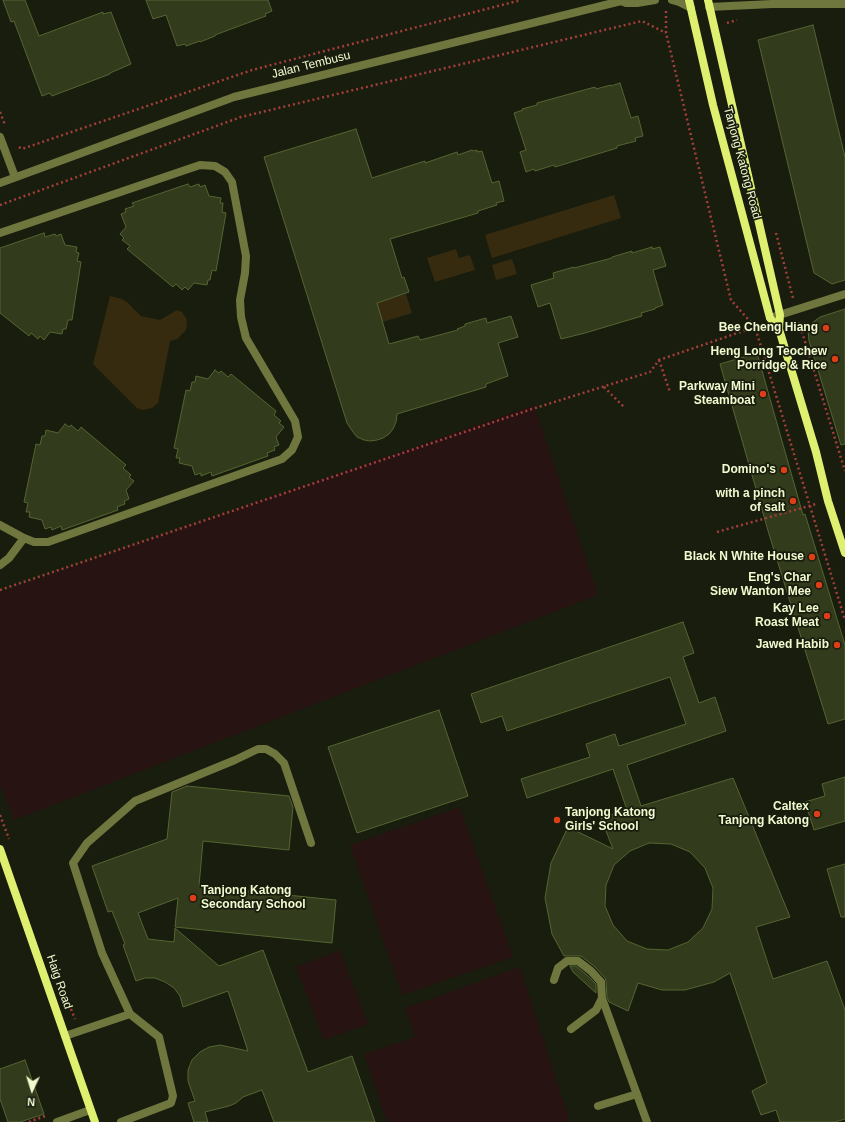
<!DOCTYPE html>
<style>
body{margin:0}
#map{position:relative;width:845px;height:1122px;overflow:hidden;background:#191d0e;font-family:Helvetica,sans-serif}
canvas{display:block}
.north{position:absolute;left:12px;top:1070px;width:40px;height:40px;-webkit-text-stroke:3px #191d0e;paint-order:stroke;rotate:184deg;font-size:11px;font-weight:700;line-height:16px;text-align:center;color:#f1facf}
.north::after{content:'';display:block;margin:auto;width:14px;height:18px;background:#f1facf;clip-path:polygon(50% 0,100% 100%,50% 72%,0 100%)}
</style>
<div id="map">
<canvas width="845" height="1122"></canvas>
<div class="north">N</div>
</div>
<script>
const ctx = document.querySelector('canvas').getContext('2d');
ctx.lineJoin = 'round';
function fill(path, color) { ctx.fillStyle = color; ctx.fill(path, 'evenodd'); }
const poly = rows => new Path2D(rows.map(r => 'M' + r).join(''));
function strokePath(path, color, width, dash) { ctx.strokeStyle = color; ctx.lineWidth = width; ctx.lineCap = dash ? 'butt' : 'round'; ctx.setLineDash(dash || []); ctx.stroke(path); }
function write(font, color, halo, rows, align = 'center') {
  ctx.font = font + ' Helvetica,sans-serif'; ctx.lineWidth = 3.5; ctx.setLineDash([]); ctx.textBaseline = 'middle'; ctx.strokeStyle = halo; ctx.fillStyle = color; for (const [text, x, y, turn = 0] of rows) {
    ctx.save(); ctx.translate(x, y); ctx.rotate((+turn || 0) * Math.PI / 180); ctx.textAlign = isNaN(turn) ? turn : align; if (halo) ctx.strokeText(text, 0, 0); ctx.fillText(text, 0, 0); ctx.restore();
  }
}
fill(poly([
 [534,405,598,595,14,820,0,785,0,592],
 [460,807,513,957,402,995,350,845],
 [340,950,368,1024,324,1040,296,967],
 [520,967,570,1122,387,1122,364,1054,415,1037,405,1008]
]), '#261312');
fill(poly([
 [614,195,621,218,492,258,485,235],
 [456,249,459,258,470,255,475,270,435,282,427,258],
 [512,259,517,274,496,280,492,265],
 [406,294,412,313,376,324,370,305],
 [110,296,122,299,128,303,141,316,160,320,177,310,182,312,186,318,187,322,186,330,177,339,170,341,158,403,152,408,142,410,137,408,93,364]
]), '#362b0e');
const building = poly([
 [3,0,25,0,39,36,103,12,103,14,111,12,131,64,110,73,110,74,52,96,50,93,42,96,14,21,11,22,3,0],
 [146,0,268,0,272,11,265,14,266,16,215,35,215,36,200,42,200,41,186,46,185,44,177,46,166,15,153,19,146,0],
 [813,25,845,157,845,280,832,284,814,273,758,40,813,25],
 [620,83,631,118,638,116,643,136,635,138,636,141,617,146,617,148,555,167,554,165,535,171,534,169,526,172,520,152,526,150,514,113,523,110,522,109,537,105,537,103,595,87,596,89,611,85,611,86,620,83],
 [356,129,372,178,425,161,425,163,457,152,458,155,472,150,473,151,477,150,477,152,482,151,492,183,499,181,504,201,496,203,497,205,478,211,478,213,390,239,402,278,404,277,409,292,377,303,389,344,418,336,420,340,428,338,458,330,457,329,465,326,465,324,486,318,487,323,511,316,518,337,498,343,508,376,486,384,486,387,397,414,396,422,393,429,389,434,383,438,377,440,370,441,364,440,357,437,353,432,347,423,264,157,356,129],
 [188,184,190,187,199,184,200,187,205,185,209,196,221,198,220,203,223,203,222,212,226,213,216,271,212,270,210,280,208,280,207,285,194,283,188,290,185,287,182,290,176,284,173,287,127,249,130,246,122,240,124,238,120,234,126,227,121,214,126,212,125,209,134,206,132,203,188,184],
 [44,233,45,237,55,234,56,236,61,234,65,245,77,247,76,252,79,253,77,261,81,262,72,320,68,320,66,329,63,329,62,334,50,332,44,340,40,336,38,339,31,333,29,336,0,313,0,248,44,233],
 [652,247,652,249,660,247,666,266,653,270,663,305,655,308,655,309,641,313,642,316,585,333,561,339,550,303,538,307,531,285,554,278,553,273,574,267,574,268,612,258,612,257,632,251,632,253,652,247],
 [845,309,845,444,841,445,809,341,808,330,812,323,820,317,845,309],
 [757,353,803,515,805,514,845,645,845,719,828,724,769,534,720,364,757,353],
 [215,370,219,373,221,371,228,377,231,374,276,411,274,415,281,421,279,423,284,427,276,437,279,445,274,447,275,450,267,453,268,456,212,476,211,472,201,476,201,473,195,475,192,466,179,463,180,458,176,458,178,449,174,448,186,390,190,391,192,382,195,382,196,376,208,379,215,370],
 [65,424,69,427,71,425,78,431,81,427,126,465,123,468,131,475,129,477,134,481,126,490,129,499,124,501,125,504,117,507,118,510,62,530,61,526,52,530,51,527,45,529,42,520,29,517,30,512,26,512,28,503,24,502,36,444,40,445,42,436,45,436,46,430,58,433,65,424],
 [683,622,694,653,683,657,699,703,715,697,726,731,627,765,641,806,733,778,790,917,756,927,773,979,827,961,845,1010,845,1119,835,1122,780,1122,776,1110,761,1115,752,1091,767,1083,730,973,714,982,685,990,662,990,638,983,628,1011,609,1002,607,997,606,981,605,978,595,967,581,956,564,956,552,934,545,898,551,863,568,827,613,849,601,818,627,810,613,769,527,798,521,779,590,757,586,744,615,734,619,746,686,724,670,677,507,731,502,716,481,723,471,694,683,622],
 [649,843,671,844,690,852,705,868,713,888,712,909,703,928,688,942,668,950,647,949,627,941,613,925,605,906,606,885,614,865,630,851,649,843],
 [439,710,468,796,357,833,328,747,439,710],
 [845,777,845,821,814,830,805,802,825,796,822,784,845,777],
 [187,786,289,796,293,807,289,850,203,841,199,886,336,900,332,943,175,927,178,898,138,913,148,939,174,942,175,928,219,966,263,950,308,1072,352,1056,375,1122,274,1122,262,1090,243,1097,236,1103,229,1106,205,1112,208,1122,194,1122,188,1103,195,1101,188,1081,188,1070,192,1060,200,1052,209,1047,220,1045,248,1051,228,991,183,1007,180,996,174,988,165,982,155,978,145,978,136,981,123,945,125,944,112,911,108,912,92,866,167,839,172,792,187,786],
 [845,864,845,917,841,917,827,869,845,864],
 [570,966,576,966,587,975,596,984,596,993,573,972,570,966],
 [25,1060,44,1114,20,1122,8,1122,0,1099,0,1069,25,1060]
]);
fill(building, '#323b1c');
strokePath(building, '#556531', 1);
strokePath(poly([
 [666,11,666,33,731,300,755,327,845,620],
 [727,23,737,20],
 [0,112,5,125],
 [19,147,22,149,252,70,521,0],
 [0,205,241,117,642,21,666,33],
 [776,233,793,298],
 [799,322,845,471],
 [659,360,670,392],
 [604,387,624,407],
 [717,532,816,504],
 [0,590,532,409,650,372,659,360,755,327,760,324],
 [0,815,9,839],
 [71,1009,75,1019],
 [29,1122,45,1116]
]), '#a33e3a', 2.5, [2, 3]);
strokePath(poly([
 [0,233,200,165,215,166,225,172,232,182,246,256,245,273,240,300,241,317,246,338,295,421,298,437,292,450,282,459,48,542,34,542,24,538,0,525],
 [0,565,9,558,24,538],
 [554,980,558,968,567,961,578,961,591,971,601,982,602,998,596,1010,571,1029],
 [602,998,647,1122],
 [65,1036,130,1014],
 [598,1106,637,1094],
 [121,1122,171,1103,173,1096,159,1037,130,1014,102,953,73,863,87,843,135,801,235,760,258,749,266,749,275,754,284,763,311,843]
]), '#6f773e', 8);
strokePath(poly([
 [672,0,679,2,691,8],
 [621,1,626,3,637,3,655,0],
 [709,7,772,4,845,4],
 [0,137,15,177],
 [0,183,234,97,621,1],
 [770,318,845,294],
 [57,1122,90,1110]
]), '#6f773e', 8);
strokePath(poly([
 [689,0,713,105,770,318,779,329],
 [708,0,780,315,779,329,816,452,828,501,845,553],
 [0,849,95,1122]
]), '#dfef70', 8);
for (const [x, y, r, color] of [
 [826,328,4,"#dc3f18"],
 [835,359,4,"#dc3f18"],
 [763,394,4,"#dc3f18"],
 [784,470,4,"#dc3f18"],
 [793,501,4,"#dc3f18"],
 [812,557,4,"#dc3f18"],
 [819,585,4,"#dc3f18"],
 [827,616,4,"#dc3f18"],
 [837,645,4,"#dc3f18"],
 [817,814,4,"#dc3f18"],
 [557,820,4,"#dc3f18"],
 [193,898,4,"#dc3f18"]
]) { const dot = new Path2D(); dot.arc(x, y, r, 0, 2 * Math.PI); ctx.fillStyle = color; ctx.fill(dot); strokePath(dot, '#191d0e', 1.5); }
write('12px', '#f1facf', '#191d0e', [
 ["Jalan Tembusu",311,65,-14],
 ["Tanjong Katong Road",742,163,75],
 ["Haig Road",59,982,71]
]);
write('bold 12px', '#f1facf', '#191d0e', [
 ["Bee Cheng Hiang",818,328],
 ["Heng Long Teochew",827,352],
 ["Porridge & Rice",827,366],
 ["Parkway Mini",755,387],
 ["Steamboat",755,401],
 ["Domino's",776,470],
 ["with a pinch",785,494],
 ["of salt",785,508],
 ["Black N White House",804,557],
 ["Eng's Char",811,578],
 ["Siew Wanton Mee",811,592],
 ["Kay Lee",819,609],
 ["Roast Meat",819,623],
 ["Jawed Habib",829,645],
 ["Caltex",809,807],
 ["Tanjong Katong",809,821],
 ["Tanjong Katong",565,813,"left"],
 ["Girls' School",565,827,"left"],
 ["Tanjong Katong",201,891,"left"],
 ["Secondary School",201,905,"left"]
], 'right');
</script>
